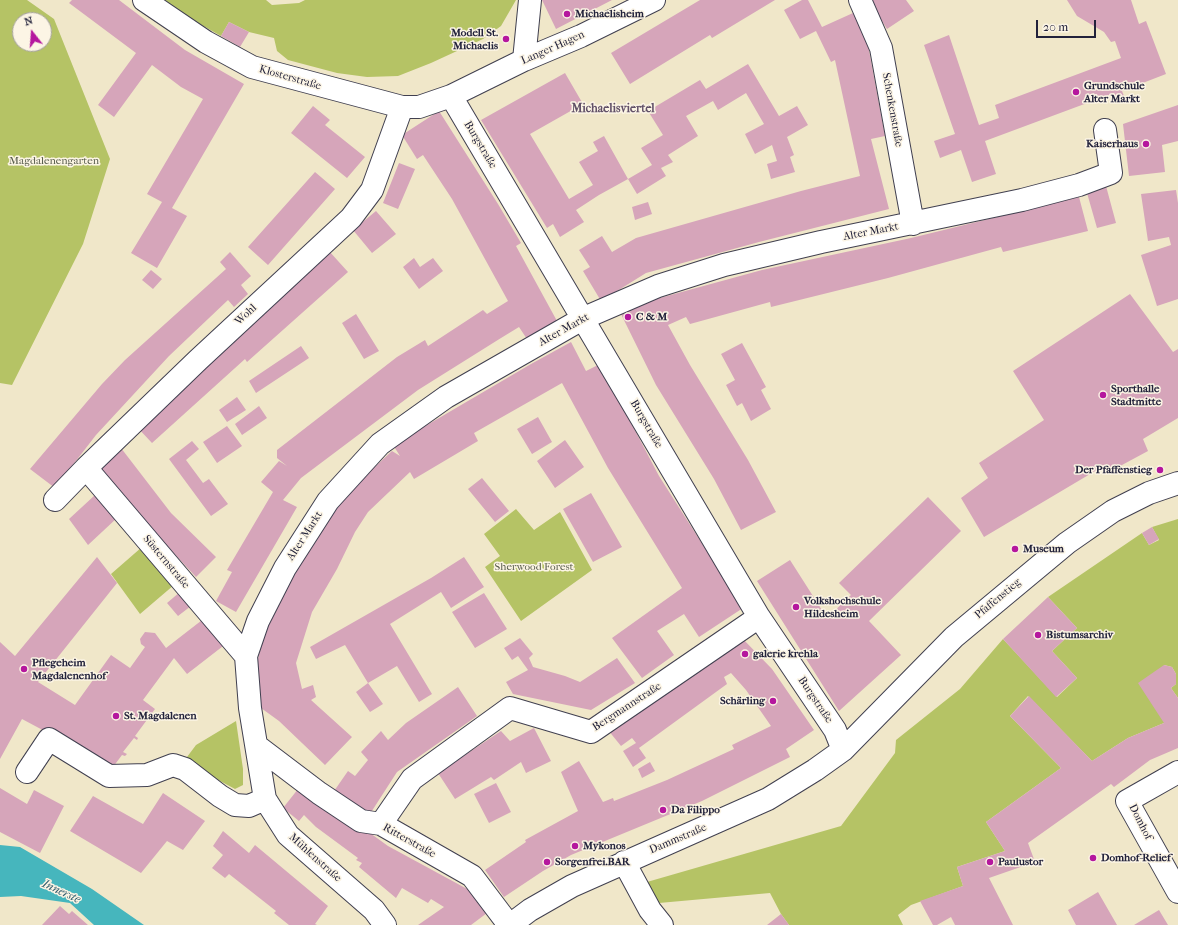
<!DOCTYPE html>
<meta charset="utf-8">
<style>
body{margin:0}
#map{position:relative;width:1178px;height:925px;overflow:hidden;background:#f0e7c9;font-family:"IM FELL French Canon",serif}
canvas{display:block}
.north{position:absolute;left:12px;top:12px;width:40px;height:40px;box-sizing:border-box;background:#fcf5e5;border:1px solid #a5a1a1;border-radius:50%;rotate:343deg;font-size:11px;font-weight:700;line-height:16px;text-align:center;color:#22223b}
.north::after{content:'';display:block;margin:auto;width:14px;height:18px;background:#b5179e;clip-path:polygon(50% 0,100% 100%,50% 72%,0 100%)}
.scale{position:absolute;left:1036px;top:20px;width:60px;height:18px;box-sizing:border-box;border:2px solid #22223b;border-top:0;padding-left:5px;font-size:12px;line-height:14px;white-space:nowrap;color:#22223b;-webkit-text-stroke:3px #fcf5e5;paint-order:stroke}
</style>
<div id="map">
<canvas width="1178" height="925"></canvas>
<div class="north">N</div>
<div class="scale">20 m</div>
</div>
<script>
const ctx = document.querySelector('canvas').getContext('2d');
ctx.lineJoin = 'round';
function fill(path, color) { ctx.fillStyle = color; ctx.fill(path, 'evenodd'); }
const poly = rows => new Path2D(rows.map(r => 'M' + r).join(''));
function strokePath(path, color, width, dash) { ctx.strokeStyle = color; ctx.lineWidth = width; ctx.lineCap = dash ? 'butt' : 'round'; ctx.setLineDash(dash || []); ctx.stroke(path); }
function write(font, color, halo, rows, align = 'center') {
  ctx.font = font + ' "IM FELL French Canon",serif'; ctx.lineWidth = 3; ctx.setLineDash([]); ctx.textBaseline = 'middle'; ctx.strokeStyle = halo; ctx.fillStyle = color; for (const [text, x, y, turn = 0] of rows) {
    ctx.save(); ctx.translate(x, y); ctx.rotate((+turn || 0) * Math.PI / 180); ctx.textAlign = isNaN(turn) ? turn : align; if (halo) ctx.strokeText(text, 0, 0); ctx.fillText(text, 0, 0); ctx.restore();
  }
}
fill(poly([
 [0,0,27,0,54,19,110,159,83,244,12,385,0,383],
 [20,20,44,20,44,44,20,44],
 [164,0,266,0,272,5,299,3,305,0,516,0,501,26,483,39,431,63,398,76,367,77,337,73,288,60,277,51,274,38,249,32,229,22,221,36,186,16],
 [516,509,534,530,560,512,592,570,521,621,485,567,500,556,484,534],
 [1178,519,1178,698,1171,688,1176,684,1176,674,1172,667,1164,665,1164,723,1128,738,1092,761,1028,696,1010,716,1061,768,986,822,1005,851,957,867,963,886,911,905,898,915,903,925,789,925,781,914,770,893,659,903,647,882,841,826,895,753,896,740,960,689,1003,639,1057,697,1077,678,1052,651,1077,628,1048,597,1142,533,1149,545,1159,540,1152,527],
 [142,547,174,585,140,614,111,574],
 [236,721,243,769,243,785,235,789,207,774,187,757,196,745]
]), '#b5c365');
fill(poly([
 [0,845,20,847,92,889,144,925,94,925,70,903,21,896,0,897]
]), '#46b6bd');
fill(poly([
 [72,0,119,0,185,50,244,84,172,208,187,216,157,268,131,253,162,202,147,194,203,99,181,87,152,65,114,117,98,105,136,53,69,3],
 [542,0,612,0,556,29],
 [700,0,775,0,712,38,710,35,630,84,611,53],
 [802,0,808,0,822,27,853,13,868,45,885,136,871,139,889,209,759,242,646,273,601,301,583,271,590,267,579,250,602,236,612,252,636,238,801,191,860,176,835,60,831,62,816,31,800,39,784,10],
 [869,0,906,0,914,11,887,29],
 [1067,0,1131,0,1139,24,1146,21,1166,74,1122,91,1124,96,1116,98,1114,93,985,141,996,174,972,182,961,150,940,158,934,141,955,134,924,45,949,35,979,125,999,118,995,105,1121,58,1115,41,1111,42,1104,32,1077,16],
 [229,22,249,32,240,47,221,36],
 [748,64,779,116,797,106,808,125,787,137,794,155,790,157,795,172,771,179,767,164,777,161,772,145,755,154,745,134,764,124,746,93,718,110,713,101,686,116,698,136,668,155,673,162,661,168,666,176,637,194,628,179,599,195,576,210,584,222,560,237,553,224,547,228,481,120,565,73,583,104,530,134,569,199,593,185,579,162,598,151,593,142,604,136,628,179,652,165,641,148,663,135,648,111,700,80,706,89],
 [1178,105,1178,141,1162,145,1165,172,1129,176,1123,124],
 [313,106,330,120,325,125,365,157,347,178,291,133],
 [439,111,498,204,521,243,516,246,557,321,527,339,519,327,501,338,418,390,301,478,283,500,297,507,236,612,216,601,232,572,227,570,273,492,261,482,279,461,287,466,277,458,277,450,397,357,425,340,428,346,483,310,487,314,508,301,452,199,423,155,417,159,402,135],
 [399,163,415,169,398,209,383,203],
 [315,172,335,189,268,265,248,247],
 [1106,186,1116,223,1097,228,1087,193],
 [1176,190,1178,203,1178,299,1157,306,1141,255,1171,245,1169,237,1148,241,1141,194],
 [1079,197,1088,231,1003,252,1001,247,888,278,771,307,770,302,690,324,686,317,668,325,690,365,748,460,776,512,741,530,714,479,656,385,621,314,656,299,762,270,911,238],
 [648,202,652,214,635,220,632,207],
 [376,211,396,234,372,253,353,230],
 [329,251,348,272,247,362,245,359,152,443,136,426],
 [230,252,251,276,241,285,248,294,234,307,228,300,169,356,96,435,55,488,30,469,102,384,125,360,226,269,220,262],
 [414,258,420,267,433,258,443,271,419,289,403,267],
 [151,270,162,279,153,289,142,280],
 [1130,294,1173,352,1178,349,1178,418,1143,439,1148,451,1109,472,1107,464,984,537,961,498,988,478,979,463,1044,420,1013,371],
 [356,314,379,351,364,359,342,323],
 [571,342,586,371,600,364,659,476,743,608,699,637,684,614,657,631,674,655,642,678,612,638,682,588,608,468,562,383,474,433,478,441,414,479,410,472,368,512,355,532,337,569,312,612,296,663,302,689,313,685,316,697,311,700,352,737,325,765,279,721,261,708,257,663,264,634,277,599,306,551,349,491,392,451,400,456,393,445,531,364],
 [742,343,766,387,761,390,771,409,751,421,742,403,737,406,726,385,735,380,721,354],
 [301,346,309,358,256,393,249,381],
 [237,397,246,410,227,422,219,410],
 [259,406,267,418,242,435,235,424],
 [538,417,552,442,532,454,517,429],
 [227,426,242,446,217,463,203,442],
 [565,440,584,467,555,488,537,461],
 [192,441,199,449,186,460,203,483,209,479,228,504,211,516,169,459],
 [121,448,171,513,216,557,196,577,139,516,99,466],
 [482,478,509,511,495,522,468,489],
 [591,493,622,547,593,562,563,509],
 [95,495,117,518,88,545,69,519],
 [928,497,961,531,869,621,901,655,839,711,757,581,790,560,827,618,851,595,839,583],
 [1152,527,1159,539,1149,545,1142,533],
 [97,557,117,583,38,682,75,705,111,655,130,668,145,647,141,644,140,639,145,632,155,633,166,648,206,617,227,643,187,674,174,658,143,700,155,709,135,736,138,738,137,740,134,738,123,752,127,754,125,756,122,755,110,771,67,743,22,719,0,759,0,642,15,656],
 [464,557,484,587,451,608,441,592,390,624,432,694,419,702,397,666,368,683,345,645,316,659,310,647,431,578],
 [180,592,191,606,178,616,167,603],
 [484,593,507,629,475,648,452,612],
 [1048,597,1077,628,1052,651,1077,678,1056,697,1003,639],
 [741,637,772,669,814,730,786,749,790,757,702,801,571,855,543,871,504,897,485,870,526,842,525,840,578,811,561,772,579,761,603,802,613,798,614,801,667,780,734,749,732,745,771,726,746,690,731,673,724,677,727,684,639,748,646,758,633,767,623,751,636,743,632,738,621,746,608,730],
 [520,638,533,654,529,658,533,667,565,676,580,682,617,658,635,683,591,710,513,694,506,682,528,670,518,656,512,660,504,648],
 [1164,665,1172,667,1176,674,1176,684,1171,688,1178,698,1178,748,1150,760,1114,787,1111,784,1028,843,1035,862,989,878,1013,925,955,925,951,917,937,925,933,925,920,901,963,886,957,867,1005,851,986,822,1061,768,1010,716,1029,696,1092,761,1128,738,1164,723,1138,683],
 [368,683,383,704,370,712,356,692],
 [458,687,477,716,397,772,368,817,332,794,348,771,355,776,368,760,361,752,381,731,388,740,406,723],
 [534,728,551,761,526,773,521,762,494,780,491,777,455,799,438,773,501,731,510,741],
 [650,762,655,771,642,778,638,769],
 [496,783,511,812,489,823,474,794],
 [302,784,388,846,469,890,487,913,471,925,418,925,444,907,431,899,428,903,402,888,396,898,359,867,362,863,356,860,358,858,316,827,304,815,299,821,283,808],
 [0,788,27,804,34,790,64,806,40,853,0,832],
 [163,793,205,821,183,850,167,841,141,873,70,831,93,796,143,824],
 [223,831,249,853,255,845,328,906,315,924,317,925,289,925,274,913,276,911,229,874,225,878,212,868,223,855,213,846],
 [1098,892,1117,925,1076,925,1068,910],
 [60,906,69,914,72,911,88,925,42,925],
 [1159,910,1168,925,1134,925],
 [781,914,789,925,767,925]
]), '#d6a5ba');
const minor = poly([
 [144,0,206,42,252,67,402,107,419,107,451,96,524,60,581,36,654,0],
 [860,0,881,48,913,224],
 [524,60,530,0],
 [451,96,759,617,835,730,843,750],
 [86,468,246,656],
 [55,500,86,468,198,360,351,218,372,190,402,107],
 [257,746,319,793,361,821,381,824,472,876,509,925],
 [27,772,49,739,109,776,147,775,173,765,185,769,220,796,235,805,249,806,265,799,288,835,374,910,385,925],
 [1178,772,1127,801,1178,892],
 [265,799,250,708,246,656,258,621,285,568,328,501,380,444,446,397,584,318,658,286,724,265,821,242,1022,200,1079,185,1111,173,1105,130],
 [381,824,412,779,510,708,591,732,759,617],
 [624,862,650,910,662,925],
 [510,925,530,910,572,886,768,799,815,770,843,750,954,637,1067,543,1113,511,1149,493,1178,483]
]);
strokePath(minor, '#414050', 24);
strokePath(minor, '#fff', 22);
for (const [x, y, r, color] of [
 [567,14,4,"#b5179e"],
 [506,39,4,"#b5179e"],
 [1076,92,4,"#b5179e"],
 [1146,144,4,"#b5179e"],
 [628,317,4,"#b5179e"],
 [1103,395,4,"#b5179e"],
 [1160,470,4,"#b5179e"],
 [1015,549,4,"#b5179e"],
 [796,607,4,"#b5179e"],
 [1038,635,4,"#b5179e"],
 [745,654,4,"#b5179e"],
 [24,669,4,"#b5179e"],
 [773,701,4,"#b5179e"],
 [116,716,4,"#b5179e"],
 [663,810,4,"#b5179e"],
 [575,846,4,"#b5179e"],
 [1093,858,4,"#b5179e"],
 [547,862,4,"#b5179e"],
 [990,862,4,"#b5179e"]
]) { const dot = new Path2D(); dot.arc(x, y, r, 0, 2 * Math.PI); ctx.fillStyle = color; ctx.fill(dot); strokePath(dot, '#fcf5e5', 1.5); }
write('bold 11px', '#22223b', '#fcf5e5', [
 ["Michaelisheim",575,14],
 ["Modell St.",498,33,"right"],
 ["Michaelis",498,46,"right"],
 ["Grundschule",1084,86],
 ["Alter Markt",1084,99],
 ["Kaiserhaus",1138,144,"right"],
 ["C & M",636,317],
 ["Sporthalle",1111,389],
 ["Stadtmitte",1111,402],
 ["Der Pfaffenstieg",1152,470,"right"],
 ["Museum",1023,549],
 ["Volkshochschule",804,601],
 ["Hildesheim",804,614],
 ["Bistumsarchiv",1046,635],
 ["galerie krehla",753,654],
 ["Pflegeheim",32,663],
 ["Magdalenenhof",32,676],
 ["Schärling",765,701,"right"],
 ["St. Magdalenen",124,716],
 ["Da Filippo",671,810],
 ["Mykonos",583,846],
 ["Domhof-Relief",1101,858],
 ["Sorgenfrei.BAR",555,862],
 ["Paulustor",998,862]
], 'left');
write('11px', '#22223b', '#fcf5e5', [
 ["Langer Hagen",553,48,-24],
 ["Klosterstraße",290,78,16],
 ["Schenkenstraße",892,110,80],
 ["Burgstraße",480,145,59],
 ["Alter Markt",871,232,-11],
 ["Wohl",246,315,-43],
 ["Alter Markt",564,330,-29],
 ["Burgstraße",646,424,60],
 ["Alter Markt",305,536,-57],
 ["Süsternstraße",166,562,50],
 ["Pfaffenstieg",998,599,-40],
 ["Burgstraße",815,700,56],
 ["Bergmannstraße",627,707,-33],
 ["Domhof",1140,822,63],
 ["Dammstraße",678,839,-23],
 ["Ritterstraße",409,841,29],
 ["Mühlenstraße",315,858,42]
]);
write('11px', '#555a4a', '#fcf5e5', [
 ["Magdalenengarten",54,161],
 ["Sherwood Forest",534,567]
]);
write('bold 12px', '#615067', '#fcf5e5', [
 ["Michaelisviertel",613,109]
]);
write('italic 12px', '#305d6f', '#fcf5e5', [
 ["Innerste",61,892,25]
]);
</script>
